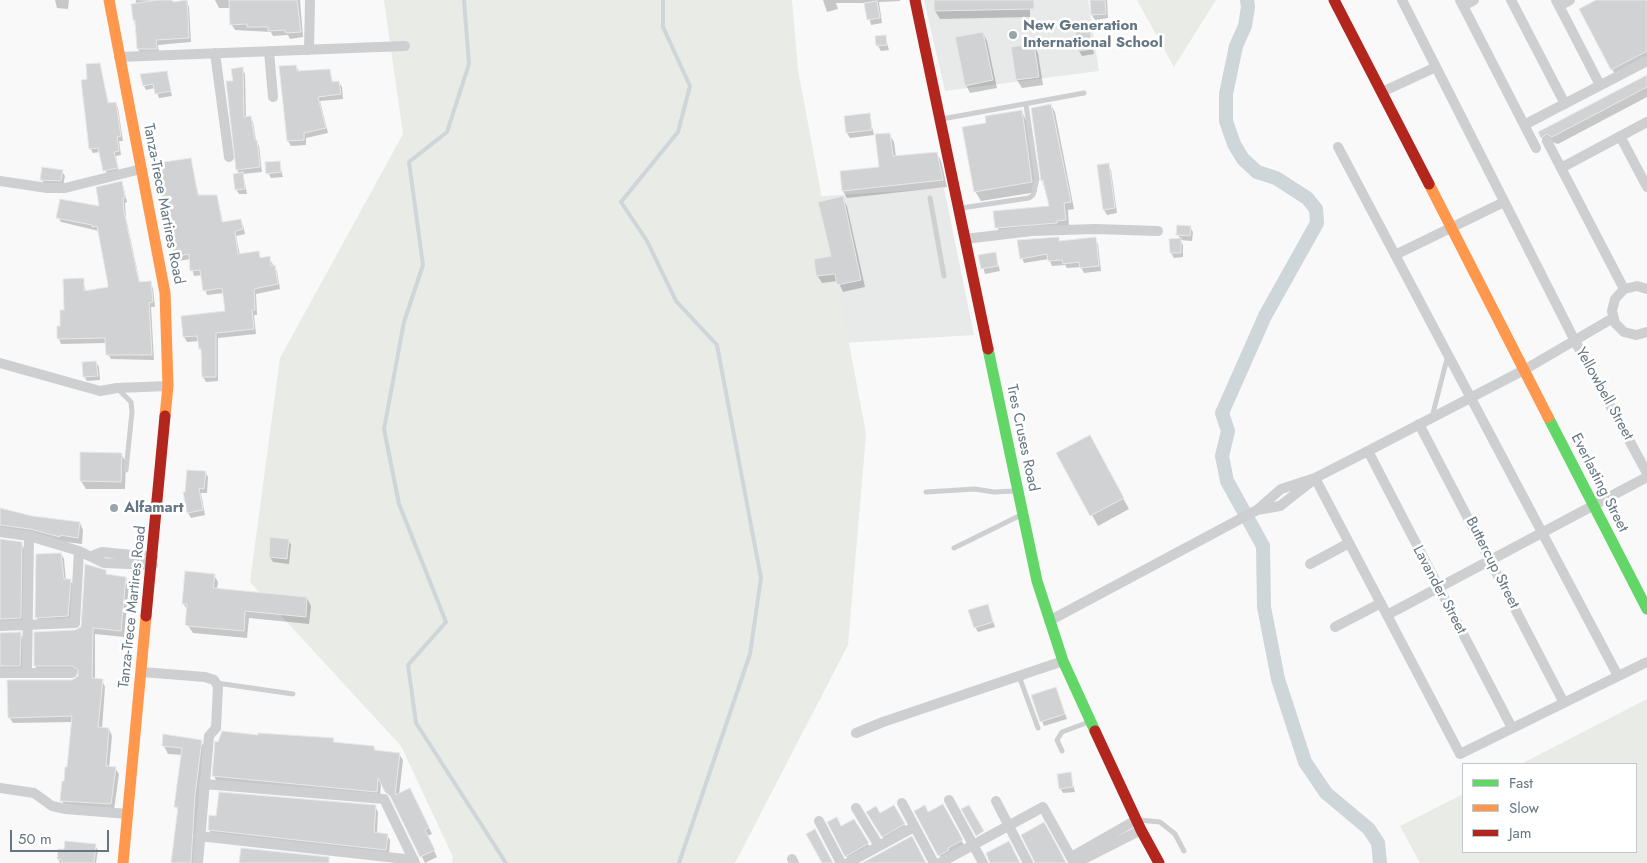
<!DOCTYPE html>
<style>
body{margin:0}
#map{position:relative;width:1647px;height:863px;overflow:hidden;background:#f9f9f9;font-family:Jost,sans-serif}
canvas{display:block}
.legend{position:absolute;left:1462px;top:763px;width:175px;height:90px;box-sizing:border-box;background:#fff;border:1px solid #c1c8cd;margin:0;padding:6px 9px;list-style:none;font-size:15px;color:#657683}
.legend li{display:flex;align-items:center;gap:10px;height:25px}
.legend b{width:25px;border:1px solid #c1c8cd}
.scale{position:absolute;left:10px;top:830px;width:99px;height:22px;box-sizing:border-box;border:2px solid #657683;border-top:0;padding-left:6px;font-size:15px;line-height:18px;white-space:nowrap;color:#657683;-webkit-text-stroke:4px #fff;paint-order:stroke}
</style>
<div id="map">
<canvas width="1647" height="863"></canvas>
<ul class="legend">
<li><b style="height:6px;background:#63d668"></b>Fast</li>
<li><b style="height:6px;background:#ff974d"></b>Slow</li>
<li><b style="height:6px;background:#b3261e"></b>Jam</li>
</ul>
<div class="scale">50 m</div>
</div>
<script>
const ctx = document.querySelector('canvas').getContext('2d');
ctx.lineJoin = 'round';
function fill(path, color) { ctx.fillStyle = color; ctx.fill(path, 'evenodd'); }
const poly = rows => new Path2D(rows.map(r => 'M' + r).join(''));
function strokePath(path, color, width, dash) { ctx.strokeStyle = color; ctx.lineWidth = width; ctx.lineCap = dash ? 'butt' : 'round'; ctx.setLineDash(dash || []); ctx.stroke(path); }
function write(font, color, halo, rows, align = 'center') {
  ctx.font = font + ' Jost,sans-serif'; ctx.lineWidth = 5; ctx.setLineDash([]); ctx.textBaseline = 'middle'; ctx.strokeStyle = halo; ctx.fillStyle = color; for (const [text, x, y, turn = 0] of rows) {
    ctx.save(); ctx.translate(x, y); ctx.rotate((+turn || 0) * Math.PI / 180); ctx.textAlign = isNaN(turn) ? turn : align; if (halo) ctx.strokeText(text, 0, 0); ctx.fillText(text, 0, 0); ctx.restore();
  }
}
fill(poly([
 [924,0,1088,0,1099,71,945,91],
 [944,188,974,335,826,344,795,198]
]), '#e8e9e9');
fill(poly([
 [384,0,792,0,798,70,866,434,848,645,735,863,452,863,453,857,401,746,250,582,280,358,403,134],
 [1137,0,1216,0,1174,67],
 [1647,699,1647,863,1420,863,1400,826,1463,794,1463,852,1636,852,1636,764,1521,764]
]), '#e8ebe6');
fill(poly([
 [55,0,69,0,68,9,57,8],
 [136,0,187,2,189,7,191,42,158,45,159,53,141,54,138,49,134,19],
 [215,0,300,0,303,37,290,39,288,35,273,36,271,32,235,30,231,24,231,8,219,8],
 [823,0,900,0,900,1,879,2,882,23,871,25,866,3,836,3,838,9,827,12],
 [935,0,1030,0,1030,17,940,19,935,11],
 [1091,0,1107,0,1108,18,1095,20,1092,15],
 [1599,0,1647,0,1647,61,1617,77,1612,69],
 [1089,30,1094,54,1082,56,1079,51],
 [983,33,987,41,997,88,970,93,966,85],
 [885,36,889,50,881,51,878,46],
 [1034,45,1038,53,1043,85,1022,88,1017,80,1013,48],
 [99,64,109,104,116,103,118,108,123,141,119,141,121,155,116,156,119,172,107,175,100,152,93,153,90,148,89,80],
 [296,66,299,71,330,70,333,83,339,82,342,87,343,99,320,101,328,133,306,138,306,145,291,146,288,141],
 [242,69,245,74,246,118,250,117,253,122,256,140,259,146,262,172,243,174,247,194,239,194,236,189,240,174,237,170,234,82],
 [166,72,172,96,159,98,155,88,146,90,144,86],
 [1647,75,1647,97,1558,144,1552,142,1546,145,1539,133],
 [1051,105,1055,112,1074,209,1068,210,1069,227,1001,234,997,227,1050,208,1042,180],
 [1022,112,1027,122,1037,192,981,201,975,191,988,124],
 [869,114,874,135,850,138,847,133],
 [889,134,894,142,896,157,937,154,941,161,947,187,847,198,843,191,880,168],
 [190,160,199,196,217,196,223,223,240,220,243,225,245,234,236,236,240,255,258,252,261,259,269,258,277,271,280,289,256,294,257,315,254,315,256,334,218,338,218,381,206,382,203,377,203,354,199,341,187,342,184,337,226,312,224,293,207,295,202,275,194,276,190,259,178,261,175,256],
 [279,162,283,177,271,178,268,173],
 [1108,165,1111,170,1117,213,1107,215,1104,210],
 [62,171,65,176,63,186,45,185,42,180],
 [122,182,127,202,125,203,126,218,140,283,150,283,153,288,155,307,151,307,154,360,111,359,108,354,107,343,61,344,59,339,66,311,83,280,86,292,109,288,99,231,61,222,58,217,101,208],
 [842,198,847,206,865,287,843,292,838,281,822,283,817,275,832,258],
 [1190,227,1193,232,1192,241,1180,240,1183,245,1183,257,1174,258,1171,253,1170,240,1181,240,1178,235],
 [1058,238,1060,242,1095,239,1098,244,1101,271,1084,273,1081,267,1067,268,1065,265,1052,266,1049,259,1024,263,1022,258],
 [995,253,1000,271,985,274,980,257],
 [96,362,99,367,100,380,87,381,84,376],
 [1095,447,1129,509,1098,526,1058,453],
 [121,454,126,462,125,489,86,489,81,481],
 [205,472,208,477,207,493,201,493,205,515,191,518,188,513],
 [0,510,32,517,80,523,83,530,82,544,0,534],
 [0,540,21,543,25,550,24,625,0,629],
 [288,540,291,545,289,564,273,562,270,557],
 [61,554,64,559,66,581,70,580,73,585,71,621,39,622,36,617],
 [105,571,108,576,126,578,129,584,124,637,95,634,95,680,102,680,105,687,102,729,109,729,112,736,109,768,115,768,119,774,114,810,65,807,62,800,69,769,73,722,13,723,9,717,79,677,77,672,39,672,35,666,82,628],
 [214,575,218,582,217,589,307,598,311,606,309,624,249,618,247,638,193,633,187,624,188,611,183,603],
 [990,611,995,627,978,632,975,627],
 [20,633,24,640,23,672,0,675,0,634],
 [1056,688,1067,719,1044,726,1042,721],
 [164,735,201,741,205,749,195,863,172,863,179,812,176,807,183,755,168,754,164,746],
 [259,736,333,739,335,743,374,747,376,751,399,754,403,760,399,795,413,795,432,834,427,836,437,857,425,863,394,801,381,781,380,797,217,782,214,776,217,743],
 [1070,773,1075,792,1063,793,1060,788],
 [375,806,378,812,377,834,387,835,390,840,389,855,212,835,209,830],
 [942,806,964,845,942,860,916,812,928,813],
 [868,812,902,819,907,829,885,841],
 [854,820,871,849,849,861,829,823,841,827],
 [95,846,98,850,96,863,60,863,58,859]
]), '#0003');
strokePath(poly([
 [464,0,469,64,447,132,409,162,423,265,404,322,384,429,399,504,446,622,408,665,416,723,506,863],
 [663,0,663,27,690,86,678,132,621,202,647,241,676,301,717,345,761,578,750,654,679,863]
]), '#ced6d9', 4);
strokePath(poly([
 [1247,0,1248,7,1245,26,1236,46,1226,94,1226,121,1234,144,1243,159,1257,172,1276,178,1307,198,1316,209,1317,223,1265,316,1222,413,1228,431,1222,456,1227,481,1263,546,1264,607,1278,679,1305,762,1326,793,1369,829,1378,843,1380,863]
]), '#ced6d9', 14);
const building = poly([
 [158,0,172,0,173,2,187,0,189,38,156,40,157,49,137,49,135,20,133,20,131,4,158,0],
 [229,0,297,0,301,32,286,33,285,30,268,31,268,27,247,27,247,24,230,25,229,0],
 [934,0,1034,0,1034,9,934,11,934,0],
 [1090,0,1105,0,1106,14,1091,15,1090,0],
 [1596,0,1647,0,1647,51,1611,70,1579,9,1596,0],
 [877,1,880,18,867,20,864,3,877,1],
 [1090,29,1092,49,1078,51,1075,31,1090,29],
 [983,32,993,80,965,86,955,37,983,32],
 [886,35,887,45,876,46,875,36,886,35],
 [1034,44,1039,77,1016,80,1011,47,1034,44],
 [100,63,108,103,116,102,121,136,117,137,119,151,114,152,118,168,103,171,98,148,89,149,81,80,87,79,86,64,100,63],
 [296,65,297,71,330,69,332,82,339,81,341,94,318,97,326,128,304,133,304,140,287,141,279,66,296,65],
 [243,67,244,117,251,116,255,140,257,140,260,167,236,170,226,81,233,81,231,69,243,67],
 [167,71,171,91,155,94,153,84,143,86,140,74,167,71],
 [1647,75,1647,87,1552,137,1547,134,1541,138,1538,132,1647,75],
 [1051,104,1071,202,1064,203,1066,220,1057,221,1057,223,995,228,993,211,1049,206,1043,180,1041,181,1031,108,1051,104],
 [1022,110,1032,182,974,192,962,127,986,123,985,116,1022,110],
 [870,113,872,130,846,133,844,116,870,113],
 [890,133,893,156,937,152,943,180,842,191,840,171,879,167,875,134,890,133],
 [191,158,198,195,217,195,222,222,241,219,243,229,235,231,238,254,259,251,260,258,270,256,271,266,275,265,278,284,254,289,255,310,252,310,254,329,216,333,216,377,202,377,201,349,199,349,197,336,183,337,181,316,225,311,222,288,203,291,200,270,190,271,189,254,174,257,160,186,157,163,191,158],
 [280,161,281,172,266,174,265,162,280,161],
 [1109,163,1115,208,1103,210,1097,165,1109,163],
 [42,167,63,170,61,181,40,180,42,167],
 [243,172,245,189,235,190,233,174,243,172],
 [122,181,125,198,123,198,124,212,139,282,151,281,153,302,149,303,152,355,106,355,105,338,57,339,57,326,60,326,60,310,64,310,63,279,84,278,84,291,108,287,108,285,97,226,92,227,92,225,56,218,60,199,99,206,96,187,122,181],
 [843,196,861,280,837,285,835,274,816,276,814,259,831,256,818,202,843,196],
 [1177,225,1191,226,1190,236,1176,235,1177,225],
 [1059,237,1059,241,1096,237,1099,266,1080,268,1079,262,1063,264,1062,260,1048,261,1047,254,1020,259,1017,240,1059,237],
 [1181,238,1181,253,1170,253,1169,239,1181,238],
 [996,252,998,266,981,269,978,255,996,252],
 [96,361,98,376,83,377,82,362,96,361],
 [1090,435,1124,498,1090,516,1056,453,1090,435],
 [80,452,122,453,121,482,80,481,80,452],
 [187,470,206,471,204,489,199,488,203,510,187,513,183,492,185,492,187,470],
 [0,508,32,516,80,522,78,538,60,535,60,537,30,529,0,525,0,508],
 [270,537,289,539,287,559,269,557,270,537],
 [0,539,22,542,21,618,0,619,0,539],
 [61,553,64,579,71,579,68,616,35,618,36,554,61,553],
 [85,564,106,570,106,574,126,577,121,631,93,628,92,678,103,679,98,727,109,728,106,766,116,767,111,804,60,801,62,781,64,781,65,767,67,767,72,716,8,718,7,680,72,680,78,676,78,670,72,666,34,666,34,632,75,630,81,627,85,564],
 [185,571,215,574,213,588,307,597,306,617,245,611,244,631,188,626,185,625,187,604,182,604,185,571],
 [988,604,993,622,974,628,968,610,988,604],
 [21,632,20,666,0,666,0,633,21,632],
 [1056,687,1065,714,1040,722,1031,695,1056,687],
 [222,731,258,735,258,733,334,738,333,742,374,746,374,750,400,753,395,795,410,788,429,827,425,830,435,850,420,857,390,796,385,792,378,778,377,792,212,776,215,741,218,742,222,731],
 [163,734,202,740,195,795,191,863,171,863,178,807,174,807,182,748,162,746,163,734],
 [1071,772,1073,787,1059,789,1057,774,1071,772],
 [219,792,376,805,374,832,388,834,386,850,208,830,209,815,216,816,219,792],
 [943,804,963,840,948,848,949,850,938,856,914,811,925,805,928,812,943,804],
 [894,805,905,824,882,837,866,812,876,806,880,813,894,805],
 [969,805,984,831,976,836,961,809,969,805],
 [837,817,841,826,854,819,869,843,845,857,827,822,837,817],
 [1044,822,1060,851,1066,863,1035,863,1021,835,1044,822],
 [815,829,833,863,822,863,806,834,815,829],
 [912,836,926,863,862,863,912,836],
 [65,841,96,844,94,863,62,863,62,860,57,859,58,849,64,849,65,841],
 [1009,841,1020,863,990,863,986,853,1009,841],
 [241,848,329,857,329,863,239,863,241,848]
]);
fill(building, '#d0d2d3');
strokePath(building, '#e8e8e8', 1);
strokePath(poly([
 [942,119,1084,93],
 [930,198,944,276],
 [961,208,1029,198,1033,195,1037,179,1026,105],
 [117,388,131,402,132,412,126,470],
 [1432,417,1448,355],
 [926,492,975,489,994,492,1015,491],
 [954,548,1021,515],
 [1019,676,1038,728],
 [217,683,293,694],
 [1062,751,1057,740,1062,732,1089,722],
 [1139,820,1160,822,1175,834,1184,851]
]), '#cecfd0', 5);
strokePath(poly([
 [1402,0,1575,341,1647,473],
 [1460,0,1536,148],
 [1511,0,1565,104],
 [1556,0,1600,85],
 [1463,6,1474,0],
 [1559,6,1570,0],
 [309,50,310,0],
 [269,51,273,97],
 [215,53,229,157],
 [119,57,405,46],
 [1382,92,1436,67],
 [1524,125,1647,61],
 [1620,136,1647,187],
 [1547,141,1624,289],
 [1338,147,1618,676],
 [1561,168,1647,122],
 [0,181,47,188,65,188,141,169],
 [965,239,1032,231,1095,229,1158,231],
 [1395,255,1504,202],
 [1647,289,1637,286,1624,289,1615,299,1612,311,1615,323,1624,332,1636,335,1647,332],
 [0,363,100,391,117,388,168,386],
 [1419,424,1564,703],
 [1368,451,1512,728],
 [1315,478,1460,754,1647,662],
 [1257,510,1280,506,1312,481],
 [0,532,29,536,79,551,104,563,153,565],
 [92,556,102,552,153,557],
 [1310,564,1349,543],
 [1387,615,1647,477],
 [1049,621,1257,510,1281,489,1315,478,1368,451,1524,370,1613,318],
 [0,626,75,623,79,551],
 [1335,627,1381,603],
 [27,672,29,536],
 [142,672,205,677,214,680,218,686,216,728,209,736,198,863],
 [0,673,72,673],
 [856,733,883,722,1063,661],
 [204,784,384,799,415,863],
 [0,788,34,793,52,806,66,809,128,814],
 [949,800,983,863],
 [996,801,1028,863],
 [902,803,934,863],
 [856,808,879,846],
 [819,821,841,863],
 [199,836,414,860],
 [1071,857,1136,820],
 [792,859,794,863],
 [848,863,914,827],
 [940,863,1043,807,1074,863],
 [1076,863,1141,830]
]), '#cecfd0', 10);
strokePath(poly([
 [988,349,1037,581,1063,661,1095,731],
 [1548,417,1647,609]
]), '#63d668', 11);
strokePath(poly([
 [109,0,165,293,168,386,165,416],
 [1429,184,1548,417],
 [123,863,146,616]
]), '#ff974d', 11);
strokePath(poly([
 [915,0,988,349],
 [1334,0,1429,184],
 [146,616,165,416],
 [1095,731,1141,830,1159,863]
]), '#b3261e', 11);
for (const [x, y, r, color] of [
 [1013,35,5,"#99a4ac"],
 [114,508,5,"#99a4ac"]
]) { const dot = new Path2D(); dot.arc(x, y, r, 0, 2 * Math.PI); ctx.fillStyle = color; ctx.fill(dot); strokePath(dot, '#fff', 2); }
write('bold 15px', '#657683', '#fff', [
 ["New Generation",1023,26],
 ["International School",1023,43],
 ["Alfamart",124,508]
], 'left');
write('15px', '#657683', '#fff', [
 ["Tanza-Trece Martires Road",163,204,79],
 ["Yellowbell Street",1604,394,61],
 ["Tres Cruses Road",1022,438,78],
 ["Everlasting Street",1599,483,63],
 ["Buttercup Street",1492,563,63],
 ["Lavander Street",1439,590,62],
 ["Tanza-Trece Martires Road",133,607,-84]
]);
</script>
